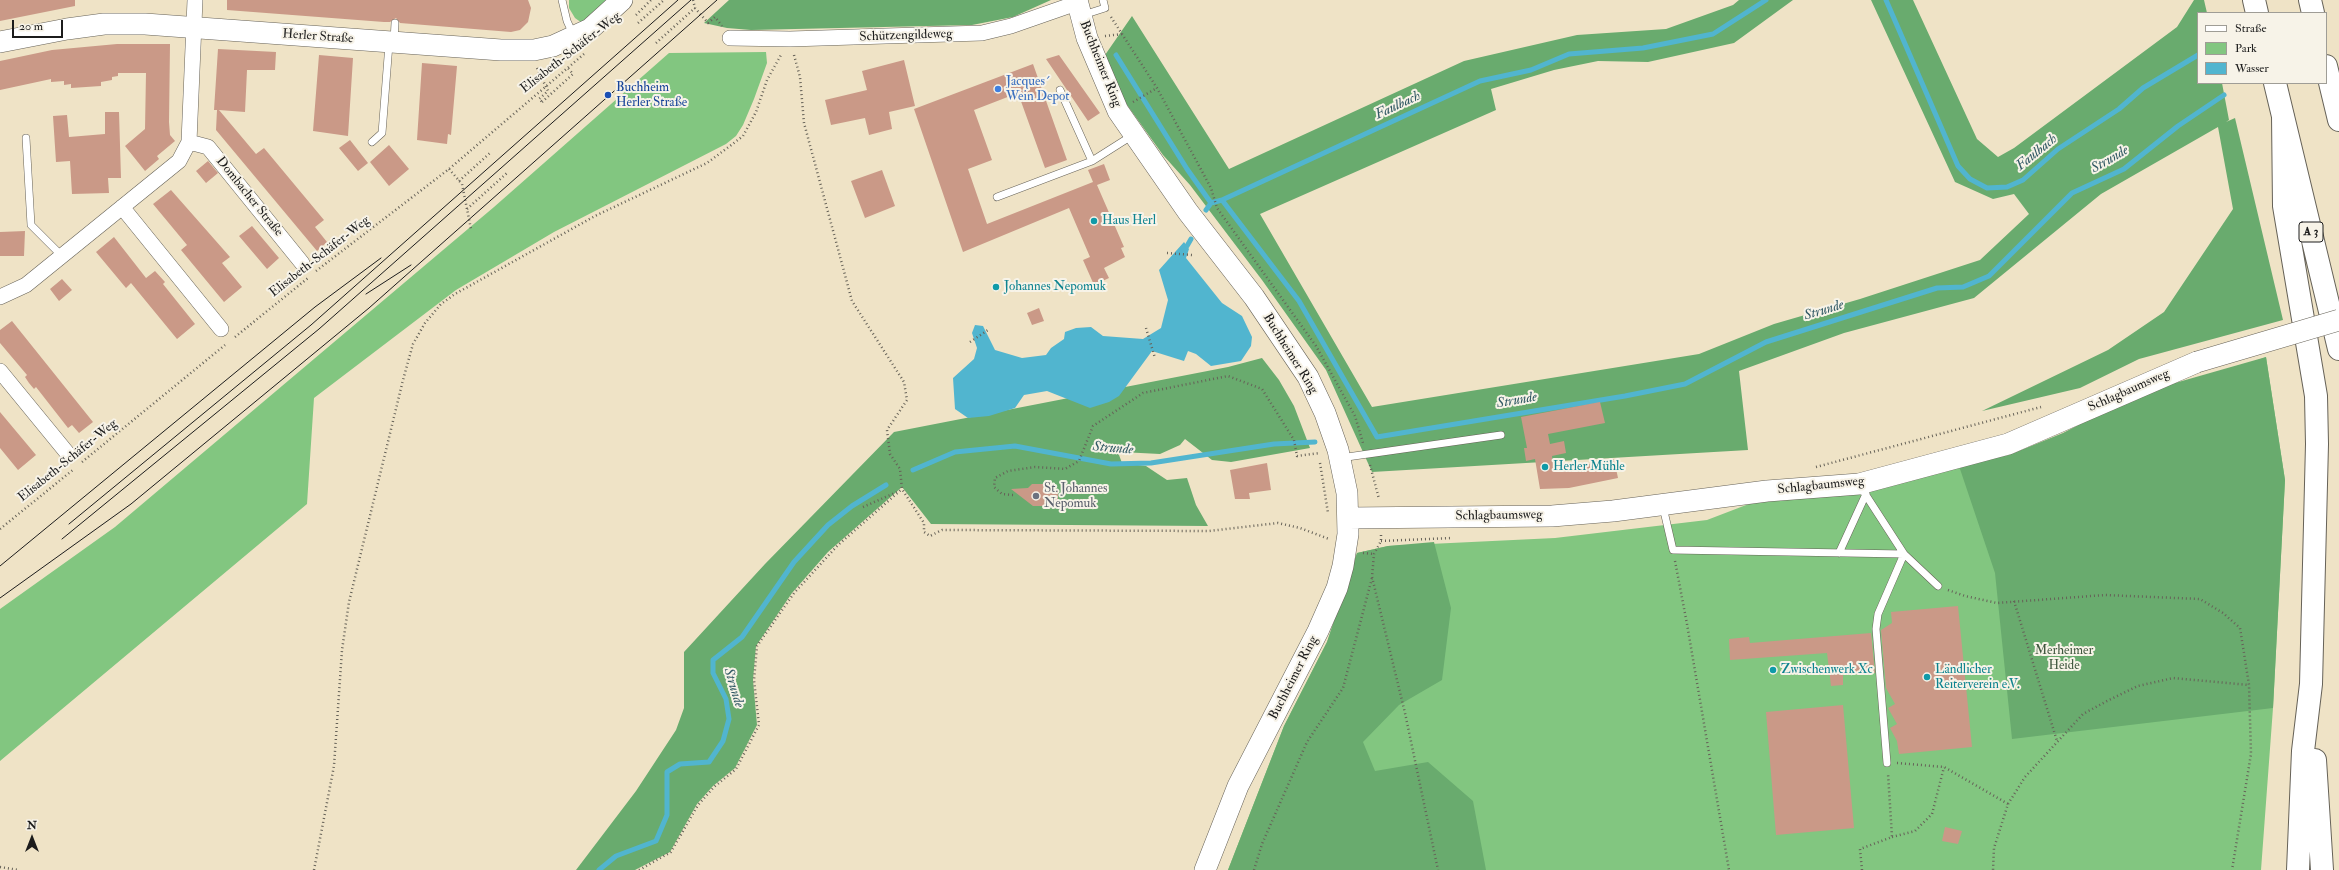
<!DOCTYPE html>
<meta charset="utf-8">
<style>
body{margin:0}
#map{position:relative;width:2339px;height:870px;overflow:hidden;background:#efe3c6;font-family:"IM FELL Double Pica",serif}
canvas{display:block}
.legend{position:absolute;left:2197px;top:12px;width:130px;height:72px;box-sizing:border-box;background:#f7f3e8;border:1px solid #9f9d96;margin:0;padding:5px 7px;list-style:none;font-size:12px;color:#1c1c1c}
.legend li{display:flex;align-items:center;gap:8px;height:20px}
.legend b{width:20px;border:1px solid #9f9d96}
.north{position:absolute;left:12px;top:818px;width:40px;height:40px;-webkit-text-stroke:3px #f7f3e8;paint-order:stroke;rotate:0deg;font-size:11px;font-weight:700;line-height:16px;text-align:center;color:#1c1c1c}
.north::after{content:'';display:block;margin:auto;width:14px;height:18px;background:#1c1c1c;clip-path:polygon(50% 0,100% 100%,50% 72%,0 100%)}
.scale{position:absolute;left:12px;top:20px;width:51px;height:18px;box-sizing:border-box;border:2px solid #1c1c1c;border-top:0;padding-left:5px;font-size:12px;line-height:14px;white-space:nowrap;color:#1c1c1c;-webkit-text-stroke:3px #f7f3e8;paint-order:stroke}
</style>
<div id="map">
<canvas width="2339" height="870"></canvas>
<ul class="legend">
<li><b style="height:5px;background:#fff"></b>Straße</li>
<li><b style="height:11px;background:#82c680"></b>Park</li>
<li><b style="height:11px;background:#51b5cf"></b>Wasser</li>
</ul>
<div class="north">N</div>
<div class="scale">20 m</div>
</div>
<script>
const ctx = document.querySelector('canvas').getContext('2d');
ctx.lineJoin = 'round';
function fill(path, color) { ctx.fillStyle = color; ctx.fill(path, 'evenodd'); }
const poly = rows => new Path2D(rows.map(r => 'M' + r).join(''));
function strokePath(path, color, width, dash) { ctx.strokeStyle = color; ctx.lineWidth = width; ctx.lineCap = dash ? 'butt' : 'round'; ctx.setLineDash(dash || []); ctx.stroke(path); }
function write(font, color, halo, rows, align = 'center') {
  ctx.font = font + ' "IM FELL Double Pica",serif'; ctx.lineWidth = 4; ctx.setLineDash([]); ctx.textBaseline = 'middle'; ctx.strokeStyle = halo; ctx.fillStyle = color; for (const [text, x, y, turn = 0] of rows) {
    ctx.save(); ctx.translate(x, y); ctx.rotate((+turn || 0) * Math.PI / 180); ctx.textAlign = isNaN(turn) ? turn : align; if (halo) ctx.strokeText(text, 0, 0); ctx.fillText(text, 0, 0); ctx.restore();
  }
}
fill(poly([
 [569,0,609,0,582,23,575,18,569,8],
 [766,52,767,63,754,99,743,125,736,136,726,144,554,232,456,290,314,398,307,504,0,761,0,609,115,527,494,207,669,53],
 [2266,357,2285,480,2273,708,2261,870,1228,870,1284,726,1327,642,1357,553,1388,546,1555,538,1707,520,1767,497,1959,466,2009,455]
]), '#82c680');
fill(poly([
 [729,0,1051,0,1013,17,972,25,751,30,727,28,704,23],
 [1739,0,1793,0,1734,43,1648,62,1598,61,1554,70,1491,89,1496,110,1260,214,1372,407,1699,354,1774,324,1860,299,1980,260,2029,214,2014,194,1993,199,1955,182,1871,0,1913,0,1977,139,1998,157,2014,148,2177,27,2194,0,2204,0,2207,13,2198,13,2198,83,2222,83,2229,120,2226,122,2235,118,2283,320,2139,359,2080,388,1982,411,2108,350,2164,312,2233,209,2218,127,2101,194,1974,298,1844,333,1739,371,1748,450,1372,472,1326,370,1262,280,1190,185,1163,155,1117,91,1105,55,1132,16,1229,169,1464,61,1577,35,1666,29,1733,5],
 [2266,357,2285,480,2273,708,2012,739,1995,573,1959,466,2009,455,2063,433,2140,393],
 [1262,358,1279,380,1294,406,1310,448,1231,462,1212,460,1185,439,1180,445,1160,454,1121,452,1119,455,1122,463,1146,466,1167,480,1187,478,1196,505,1208,526,931,524,902,487,828,552,792,593,756,646,753,680,757,725,735,768,713,786,697,804,670,852,635,870,576,870,636,791,676,730,684,708,684,652,765,564,894,432,1228,367],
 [1434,542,1451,608,1442,680,1399,705,1363,742,1375,771,1428,762,1473,801,1486,870,1228,870,1284,726,1327,642,1357,553,1388,546]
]), '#69ab6e');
fill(poly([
 [1184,242,1189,249,1186,258,1222,303,1242,316,1252,337,1251,346,1241,361,1211,366,1196,354,1188,351,1184,361,1152,351,1119,396,1109,402,1090,408,1047,391,1024,395,1015,408,989,416,968,418,955,409,953,378,974,359,977,348,972,333,975,325,983,326,995,350,1022,358,1046,355,1051,348,1064,339,1065,332,1076,328,1091,327,1103,336,1143,339,1161,328,1168,300,1159,270]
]), '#51b5cf');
strokePath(poly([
 [1886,0,1958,166,1970,179,1987,188,2007,187,2023,180,2058,149,2119,109,2143,88,2198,55],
 [1116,55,1187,169,1211,203,1222,200,1480,81,1531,70,1569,54,1643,48,1713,34,1766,0],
 [1222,200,1299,301,1377,437,1625,396,1685,384,1766,342,1937,288,1963,287,1989,276,2072,193,2124,169,2178,126,2224,95],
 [1206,210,1211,203],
 [1187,246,1191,239],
 [913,470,955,452,1015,446,1111,464,1151,463,1274,444,1315,442],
 [599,870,616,856,656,841,667,815,667,772,680,764,709,762,723,741,729,719,726,699,713,673,713,660,742,637,794,562,828,525,852,506,886,485]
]), '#51b5cf', 5);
fill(poly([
 [0,0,75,0,75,6,0,21],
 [227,0,528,0,531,8,528,22,520,30,511,32,400,23,396,18,390,22,384,22,227,10],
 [117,44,170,44,169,122,170,135,175,141,157,156,159,159,145,171,125,146,145,129,146,73,118,73,118,76,112,77,112,80,101,82,101,86,71,88,71,84,64,85,64,81,51,82,51,79,0,90,0,61,52,50],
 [218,49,276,52,275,70,247,70,245,112,219,110,256,154,264,148,324,220,315,227,327,242,317,251,216,130,217,110,214,110],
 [319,55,353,58,348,136,313,131],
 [1059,55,1100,113,1088,121,1046,59],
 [904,60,915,106,889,112,892,129,869,135,865,118,831,125,825,100,867,90,862,71],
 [422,63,457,66,451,135,448,134,447,144,417,140],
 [1033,64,1067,160,1045,168,1018,93,974,110,992,160,968,169,987,224,1093,182,1088,170,1104,164,1110,180,1097,185,1124,247,1121,248,1125,257,1104,268,1109,278,1094,285,1083,260,1090,257,1069,208,963,252,914,109],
 [105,112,119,112,121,178,108,178,109,193,72,194,70,161,56,162,53,116,67,115,69,137,105,134],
 [350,140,368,163,358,171,339,148],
 [389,145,409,169,389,186,370,162],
 [208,161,218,173,206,183,196,171],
 [882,170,895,206,865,218,851,181],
 [171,190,230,257,222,263,242,287,224,302,181,250,187,245,153,204],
 [252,226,279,258,267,269,239,236],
 [25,231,24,256,0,256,0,232],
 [114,237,146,278,155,271,165,282,163,284,195,324,177,339,131,283,126,288,96,252],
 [62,279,72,290,59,301,50,289],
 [1039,308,1044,321,1032,325,1027,313],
 [12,321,93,422,79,433,72,425,68,428,36,387,34,389,29,383,25,377,27,375,0,343,0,330],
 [1600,402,1605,423,1548,434,1550,444,1564,441,1566,453,1552,456,1554,471,1614,459,1618,478,1569,488,1540,489,1535,459,1526,461,1524,448,1527,448,1521,417],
 [0,412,36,455,18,470,0,448],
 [1267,463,1271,490,1249,493,1250,499,1235,499,1230,470],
 [1032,484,1052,484,1058,490,1058,500,1052,506,1033,506,1011,489,1028,488],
 [1958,606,1972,747,1899,754,1897,741,1890,728,1897,724,1888,708,1895,704,1886,688,1881,630,1892,623,1891,612],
 [1871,633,1875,673,1843,675,1843,685,1831,686,1827,653,1730,660,1729,639,1749,637,1750,643],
 [1843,705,1854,828,1776,835,1766,712],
 [1945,827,1962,831,1958,844,1942,841]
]), '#ca9987');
const lane = poly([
 [562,0,567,21,574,36],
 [1083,15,1105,8,1103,0],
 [394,41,395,23],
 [1060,90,1092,161,1133,135],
 [26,138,31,225,62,256],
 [372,142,382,133,389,44],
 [997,197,1092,161],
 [1340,458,1501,435],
 [1860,486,1904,554,1878,614,1876,629,1887,763],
 [1663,507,1673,550,1904,554,1938,586],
 [1839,553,1866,494]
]);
const street = poly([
 [730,38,790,39,982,33,1011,26,1077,3],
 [189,142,208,147,302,263],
 [122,207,221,329],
 [0,297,26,285,179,161,189,142,195,0],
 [0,371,68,454]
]);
const secondary = poly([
 [1077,0,1087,38,1118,111,1188,212,1254,297,1308,377,1325,413,1338,450,1347,493,1348,534,1343,566,1337,588,1318,631,1238,786,1205,870],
 [0,42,67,29,104,24,145,24,501,50,534,50,553,46,590,29,622,0],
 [1348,518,1552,516,1613,511,1767,491,1859,484,2008,444,2197,362]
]);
const highway = poly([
 [2254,0,2257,13],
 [2310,0,2313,13],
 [2326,66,2339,120],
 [2275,83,2339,349],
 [2283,116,2284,206,2316,396,2317,444,2311,684,2303,751,2298,870],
 [2315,760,2322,870]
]);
strokePath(lane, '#666258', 8);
strokePath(street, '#666258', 16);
strokePath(secondary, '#666258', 22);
strokePath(highway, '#666258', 24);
strokePath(poly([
 [693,0,695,8,708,23,715,17,722,26],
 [636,15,651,0],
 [1111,17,1157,88,1211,188,1217,208,1316,346,1355,416,1363,443],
 [638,23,664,0],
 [1105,36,1123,34],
 [656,43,695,8],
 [794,55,800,77,804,123,852,301,904,382,907,400,887,430,890,454,900,469,902,489,924,523,924,532,930,536,942,530,1209,531,1278,523,1300,528,1329,539],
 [537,68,548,91,539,99,543,103],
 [542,102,573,74,567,67],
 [1133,102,1157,88],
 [449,169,462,184,471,229],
 [459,181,490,153],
 [467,209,507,173],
 [1167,253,1192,255],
 [316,271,449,169,584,54],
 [1146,328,1155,358],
 [235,337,308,278],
 [970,342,988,330],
 [82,462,225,345],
 [1320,463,1328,513],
 [1370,465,1379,499],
 [1816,467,2041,407],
 [1013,495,1002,494,994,487,995,478,1008,471,1035,467,1065,469,1079,461,1093,426,1143,393,1228,376,1262,389,1294,440,1297,456,1320,453],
 [863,507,897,492],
 [0,529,74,469],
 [1381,535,1381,541,1374,554,1372,577,1405,713,1438,870],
 [1381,541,1452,538],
 [1363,553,1374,554],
 [1675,561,1687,624,1729,870],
 [1948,590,1965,596,1997,603,2105,595,2200,599,2223,613,2240,628,2249,685,2251,754,2232,870],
 [2014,601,2057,741],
 [1897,763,1944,767,2008,804,1994,848,1993,870],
 [2008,804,2025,777,2083,714,2107,701,2138,686,2173,678,2249,685],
 [1892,837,1915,831,1932,814,1944,767],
 [0,867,19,870],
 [314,870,334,766,342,650,349,602,403,380,413,344,425,323,441,304,455,294,595,216,707,163,730,146,743,136,756,112,767,80,781,55],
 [639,870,671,852,698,805,714,787,736,769,759,725,754,680,757,646,794,593,838,545,902,489],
 [1254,870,1262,844,1307,742,1343,688,1372,578],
 [1862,870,1860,849,1892,837,1888,773]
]), '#666258', 2.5, [1, 3]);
strokePath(lane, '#fff', 7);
strokePath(street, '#fff', 15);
strokePath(secondary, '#fff', 21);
strokePath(highway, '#fff', 22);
strokePath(poly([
 [366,294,411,265],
 [69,524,311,325,678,0],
 [62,539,319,329,691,0],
 [0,566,315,307,381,258],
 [0,598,131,504,369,308,717,0]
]), '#1c1c1c', 1);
const secondaryBridge = poly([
 [2197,362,2339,320]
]);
strokePath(secondaryBridge, '#666258', 22, []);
strokePath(secondaryBridge, '#fff', 21);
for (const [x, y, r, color] of [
 [998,89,4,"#3f7fe0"],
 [608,95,4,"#1a4fb4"],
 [1094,221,4,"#0f9aa8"],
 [996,287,4,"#0f9aa8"],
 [1545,467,4,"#0f9aa8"],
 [1036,496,4,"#6b7280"],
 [1773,670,4,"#0f9aa8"],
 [1927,677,4,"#0f9aa8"]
]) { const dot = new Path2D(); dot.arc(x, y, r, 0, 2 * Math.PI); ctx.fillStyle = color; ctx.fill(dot); strokePath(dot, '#f7f3e8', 1.5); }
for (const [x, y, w] of [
 [2311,232,24]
]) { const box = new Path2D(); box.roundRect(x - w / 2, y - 10, w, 20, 3); ctx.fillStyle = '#f7f3e8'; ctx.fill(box); strokePath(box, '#1c1c1c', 1); }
write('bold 12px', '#1c1c1c', null, [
 ["A 3",2311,232]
]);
write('13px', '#1c1c1c', '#f7f3e8', [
 ["Schützengildeweg",906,36,-2],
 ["Herler Straße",318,37,4],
 ["Elisabeth-Schäfer-Weg",571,53,-38],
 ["Buchheimer Ring",1100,64,68],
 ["Dombacher Straße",249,197,51],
 ["Elisabeth-Schäfer-Weg",320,257,-38],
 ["Buchheimer Ring",1290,354,58],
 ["Schlagbaumsweg",2129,391,-24],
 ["Elisabeth-Schäfer-Weg",68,461,-39],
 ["Schlagbaumsweg",1821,486,-6],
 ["Schlagbaumsweg",1499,516,-1],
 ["Buchheimer Ring",1294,678,-63]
]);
write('13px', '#366cbe', '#f7f3e8', [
 ["Jacques´",1006,82],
 ["Wein Depot",1006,97]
], 'left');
write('13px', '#164399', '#f7f3e8', [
 ["Buchheim",616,88],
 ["Herler Straße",616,103]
], 'left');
write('13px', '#0d838f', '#f7f3e8', [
 ["Haus Herl",1102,221],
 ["Johannes Nepomuk",1004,287],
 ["Herler Mühle",1553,467],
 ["Zwischenwerk Xc",1781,670],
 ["Ländlicher",1935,670],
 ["Reiterverein e.V.",1935,685]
], 'left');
write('13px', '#5b616d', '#f7f3e8', [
 ["St. Johannes",1044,489],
 ["Nepomuk",1044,504]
], 'left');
write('13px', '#40583f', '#f7f3e8', [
 ["Merheimer",2064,651],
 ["Heide",2064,666]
]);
write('italic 14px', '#315964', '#f7f3e8', [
 ["Faulbach",1398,106,-25],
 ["Faulbach",2037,153,-39],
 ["Strunde",2110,160,-30],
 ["Strunde",1824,311,-17],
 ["Strunde",1517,401,-10],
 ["Strunde",1113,449,5],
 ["Strunde",733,688,73]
]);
</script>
